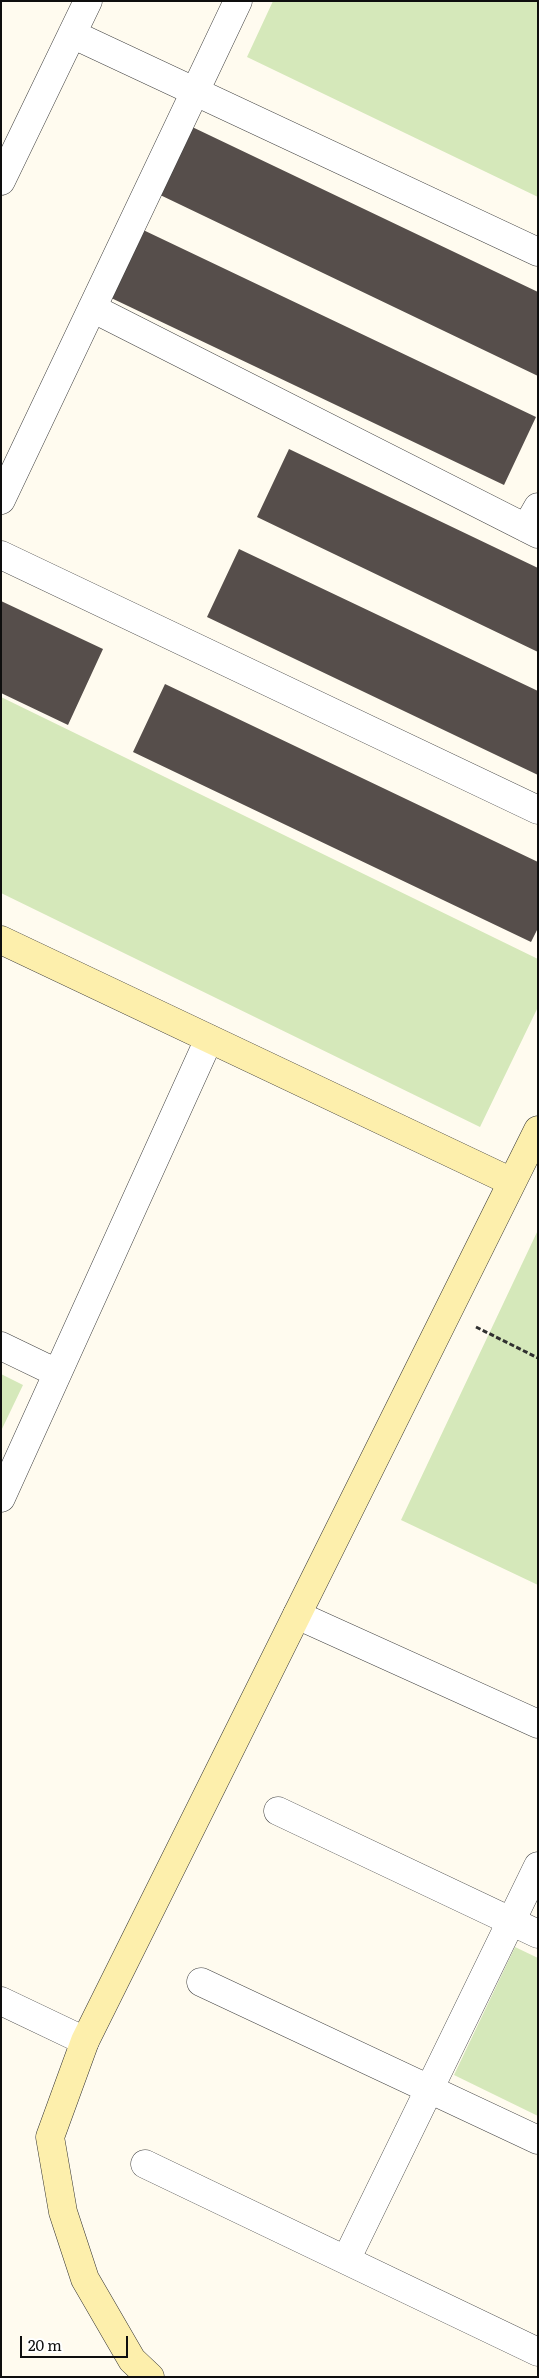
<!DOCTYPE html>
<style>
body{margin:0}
#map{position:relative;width:539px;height:2378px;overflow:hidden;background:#fffbef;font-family:Literata,serif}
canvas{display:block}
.frame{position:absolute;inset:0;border:2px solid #0e0e0e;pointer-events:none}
.scale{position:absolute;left:20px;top:2336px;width:108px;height:22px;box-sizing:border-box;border:2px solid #0e0e0e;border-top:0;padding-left:6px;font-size:15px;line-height:18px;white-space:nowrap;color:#0e0e0e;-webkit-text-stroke:4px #fff;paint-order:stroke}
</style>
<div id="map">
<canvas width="539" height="2378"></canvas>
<div class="frame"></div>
<div class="scale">20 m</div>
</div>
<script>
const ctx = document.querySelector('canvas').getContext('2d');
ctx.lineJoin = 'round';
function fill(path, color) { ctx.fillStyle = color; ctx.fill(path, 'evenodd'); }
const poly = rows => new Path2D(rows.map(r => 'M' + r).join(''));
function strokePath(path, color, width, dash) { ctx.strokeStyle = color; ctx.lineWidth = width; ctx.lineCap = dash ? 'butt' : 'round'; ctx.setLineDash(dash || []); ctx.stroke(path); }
fill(poly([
 [273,1,538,1,538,197,247,57],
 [1,697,538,959,538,1007,480,1127,1,893],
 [538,1230,538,1585,401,1520],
 [1,1374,23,1385,1,1431],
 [515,1947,538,1958,538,2116,454,2075]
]), '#d5e8ba');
fill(poly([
 [188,125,538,292,538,376,156,193],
 [139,228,536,417,504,485,107,296],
 [289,449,538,568,538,652,257,517],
 [239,549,538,691,538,775,207,617],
 [1,601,103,649,68,725,1,693],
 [165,684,538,862,538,928,531,942,133,752]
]), '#564e4b');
const street = poly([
 [72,34,538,252],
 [1,181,88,1],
 [92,308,538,534],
 [1,500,238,1],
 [526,528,538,507],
 [1,555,538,810],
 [1,1346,57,1373],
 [1,1498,209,1039],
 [297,1615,538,1724],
 [278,1811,538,1934],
 [201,1982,538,2140],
 [1,2001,85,2041],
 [145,2164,538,2352],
 [346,2260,538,1866]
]);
const secondary = poly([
 [1,940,512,1182],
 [150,2377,132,2360,85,2279,63,2212,50,2137,85,2041,538,1130]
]);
strokePath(street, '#414141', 29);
strokePath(secondary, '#303030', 29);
strokePath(poly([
 [476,1327,538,1358]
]), '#303030', 3, [5, 2.5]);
strokePath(street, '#fff', 28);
strokePath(secondary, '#fdefac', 28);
</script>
